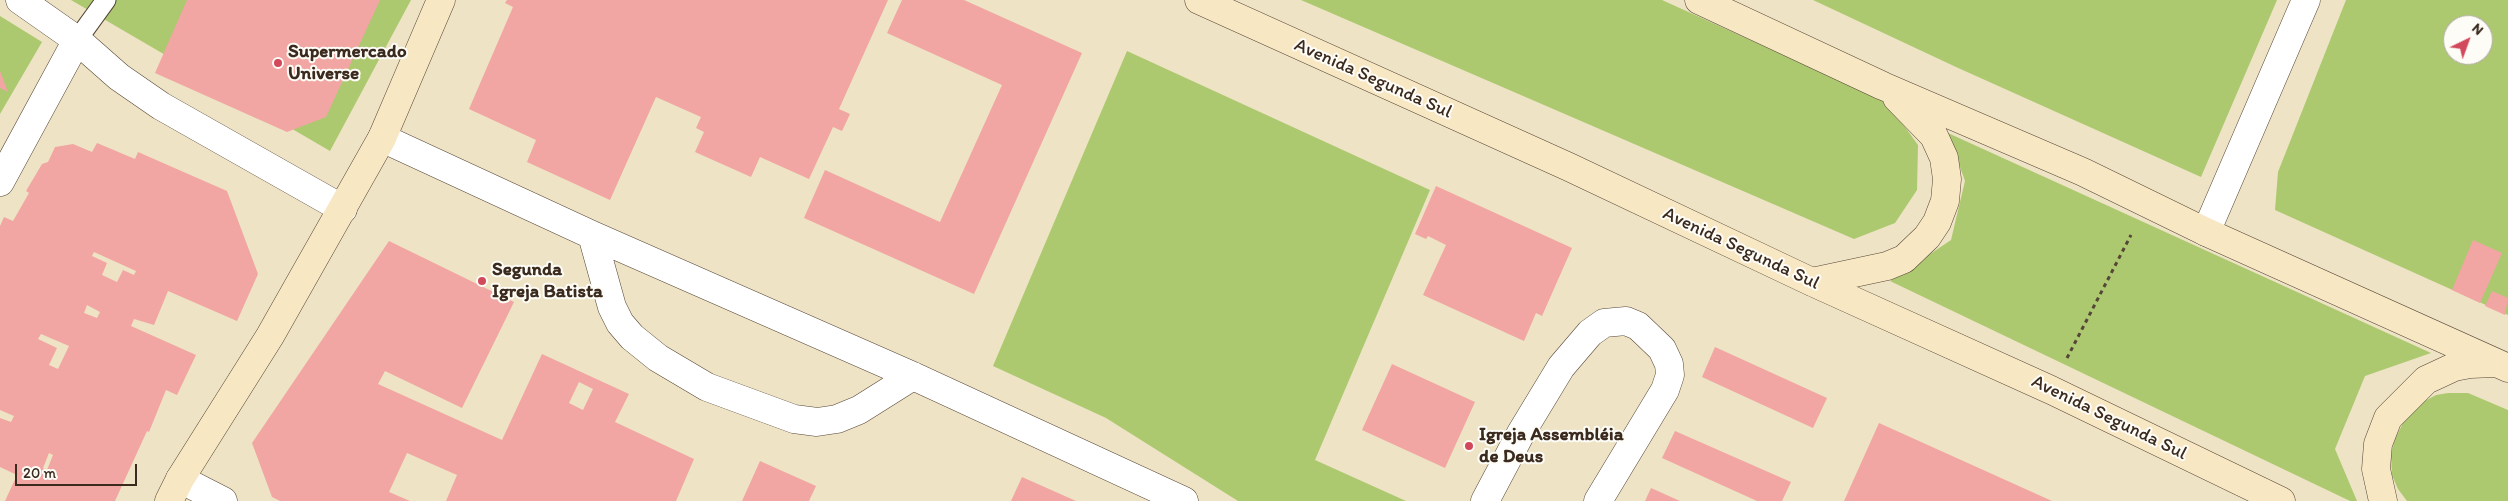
<!DOCTYPE html>
<meta charset="utf-8">
<style>
body{margin:0}
#map{position:relative;width:2508px;height:501px;overflow:hidden;background:#eee3c4;font-family:Itim,sans-serif}
canvas{display:block}
.north{position:absolute;left:2443px;top:15px;width:50px;height:50px;box-sizing:border-box;background:#fdfcf7;border:1px solid #afa8a0;border-radius:50%;rotate:42deg;font-size:14px;font-weight:700;line-height:20px;text-align:center;color:#3b2a1e}
.north::after{content:'';display:block;margin:auto;width:18px;height:22px;background:#d1495b;clip-path:polygon(50% 0,100% 100%,50% 72%,0 100%)}
.scale{position:absolute;left:15px;top:464px;width:122px;height:22px;box-sizing:border-box;border:2px solid #3b2a1e;border-top:0;padding-left:6px;font-size:15px;line-height:18px;white-space:nowrap;color:#3b2a1e;-webkit-text-stroke:4px #fdfcf7;paint-order:stroke}
</style>
<div id="map">
<canvas width="2508" height="501"></canvas>
<div class="north">N</div>
<div class="scale">20 m</div>
</div>
<script>
const ctx = document.querySelector('canvas').getContext('2d');
ctx.lineJoin = 'round';
function fill(path, color) { ctx.fillStyle = color; ctx.fill(path, 'evenodd'); }
const poly = rows => new Path2D(rows.map(r => 'M' + r).join(''));
function strokePath(path, color, width, dash) { ctx.strokeStyle = color; ctx.lineWidth = width; ctx.lineCap = dash ? 'butt' : 'round'; ctx.setLineDash(dash || []); ctx.stroke(path); }
function write(font, color, halo, rows, align = 'center') {
  ctx.font = font + ' Itim,sans-serif'; ctx.lineWidth = 4; ctx.setLineDash([]); ctx.textBaseline = 'middle'; ctx.strokeStyle = halo; ctx.fillStyle = color; for (const [text, x, y, turn = 0] of rows) {
    ctx.save(); ctx.translate(x, y); ctx.rotate((+turn || 0) * Math.PI / 180); ctx.textAlign = isNaN(turn) ? turn : align; if (halo) ctx.strokeText(text, 0, 0); ctx.fillText(text, 0, 0); ctx.restore();
  }
}
fill(poly([
 [71,0,411,0,330,151],
 [1301,0,1662,0,1887,102,1918,145,1917,190,1895,223,1854,239],
 [1813,0,2277,0,2201,177,1956,67],
 [2346,0,2508,0,2508,315,2275,210,2278,172],
 [2453,25,2483,25,2483,55,2453,55],
 [0,16,42,42,0,114],
 [1127,51,1430,190,1315,460,1406,501,1238,501,1106,418,993,366],
 [1948,133,2431,353,2365,376,2335,449,2357,501,2350,501,1890,281,1951,240,1965,181],
 [2448,393,2468,393,2508,410,2508,501,2407,501,2398,489,2392,475,2391,454,2395,439,2405,419,2423,402,2436,395]
]), '#acc970');
fill(poly([
 [187,0,380,0,326,117,287,132,155,73],
 [507,0,888,0,839,109,850,114,842,131,833,127,809,179,760,157,751,177,695,152,704,132,696,128,701,117,656,97,610,200,527,162,536,140,469,109,513,7,505,3],
 [902,0,964,0,1082,53,974,294,804,218,825,170,940,222,1002,85,887,33],
 [0,71,8,92,0,88],
 [97,143,135,159,138,152,227,191,258,274,237,321,168,291,154,325,134,319,131,326,196,355,177,395,166,390,149,432,147,431,115,501,5,501,17,475,0,467,0,418,11,422,14,416,0,410,0,226,4,217,13,221,29,193,26,191,42,164,48,162,55,147,73,144,92,152],
 [94,252,136,271,134,275,123,270,117,282,102,275,107,263,92,256],
 [87,305,100,312,97,318,84,313],
 [41,334,69,346,58,369,49,365,57,348,38,339],
 [49,453,53,455,47,470,43,468],
 [1436,186,1572,248,1542,316,1536,313,1524,341,1423,295,1446,245,1428,236,1426,239,1415,234],
 [2473,240,2502,253,2480,303,2452,290],
 [389,241,514,302,462,408,385,371,378,384,502,440,542,354,629,394,615,422,694,459,676,501,446,501,457,475,407,453,389,492,410,501,280,501,272,497,252,443],
 [579,382,593,389,583,410,569,403],
 [2492,291,2508,298,2505,315,2485,306],
 [1715,347,1827,398,1813,428,1702,377],
 [1392,364,1475,402,1445,468,1362,430],
 [1879,423,2052,501,1844,501],
 [1675,431,1791,482,1782,501,1757,501,1662,458],
 [760,461,816,486,809,501,742,501],
 [1022,477,1076,501,1011,501],
 [1651,488,1680,501,1645,501]
]), '#f1a6a3');
const lane = poly([
 [77,40,106,0]
]);
const street = poly([
 [20,0,77,40],
 [382,138,592,235,913,376,1184,501],
 [0,182,77,40,119,77,161,106,343,209],
 [2206,232,2306,0],
 [592,235,612,307,620,323,632,337,658,358,707,387,794,419,817,422,837,419,859,410,913,376],
 [180,479,223,501],
 [1485,501,1521,433,1561,367,1590,333,1604,323,1626,321,1638,326,1662,349,1669,364,1670,375,1665,390,1598,501]
]);
const secondary = poly([
 [1199,0,1569,167,1812,282,2051,390,2281,501],
 [1699,0,1883,86,2083,172,2206,232,2508,368],
 [1812,282,1887,266,1904,259,1927,237,1937,222,1945,201,1947,179,1944,158,1934,136,1897,98],
 [169,501,180,479,270,336,382,138,441,0],
 [2383,501,2376,469,2378,444,2388,418,2426,380,2454,367,2470,364,2495,363]
]);
strokePath(lane, '#564637', 21);
strokePath(street, '#564637', 29);
strokePath(secondary, '#564637', 29);
strokePath(poly([
 [2067,358,2131,235]
]), '#564637', 3, [4, 4]);
strokePath(lane, '#fff', 19);
strokePath(street, '#fff', 28);
strokePath(secondary, '#f8e7c3', 28);
for (const [x, y, r, color] of [
 [278,63,5,"#d1495b"],
 [482,281,5,"#d1495b"],
 [1469,446,5,"#d1495b"]
]) { const dot = new Path2D(); dot.arc(x, y, r, 0, 2 * Math.PI); ctx.fillStyle = color; ctx.fill(dot); strokePath(dot, '#fdfcf7', 2); }
write('bold 19px', '#3b2a1e', '#fdfcf7', [
 ["Supermercado",288,52],
 ["Universe",288,74],
 ["Segunda",492,270],
 ["Igreja Batista",492,292],
 ["Igreja Assembléia",1479,435],
 ["de Deus",1479,457]
], 'left');
write('19px', '#3b2a1e', '#fdfcf7', [
 ["Avenida Segunda Sul",1373,79,24],
 ["Avenida Segunda Sul",1741,249,25],
 ["Avenida Segunda Sul",2109,418,26]
]);
</script>
